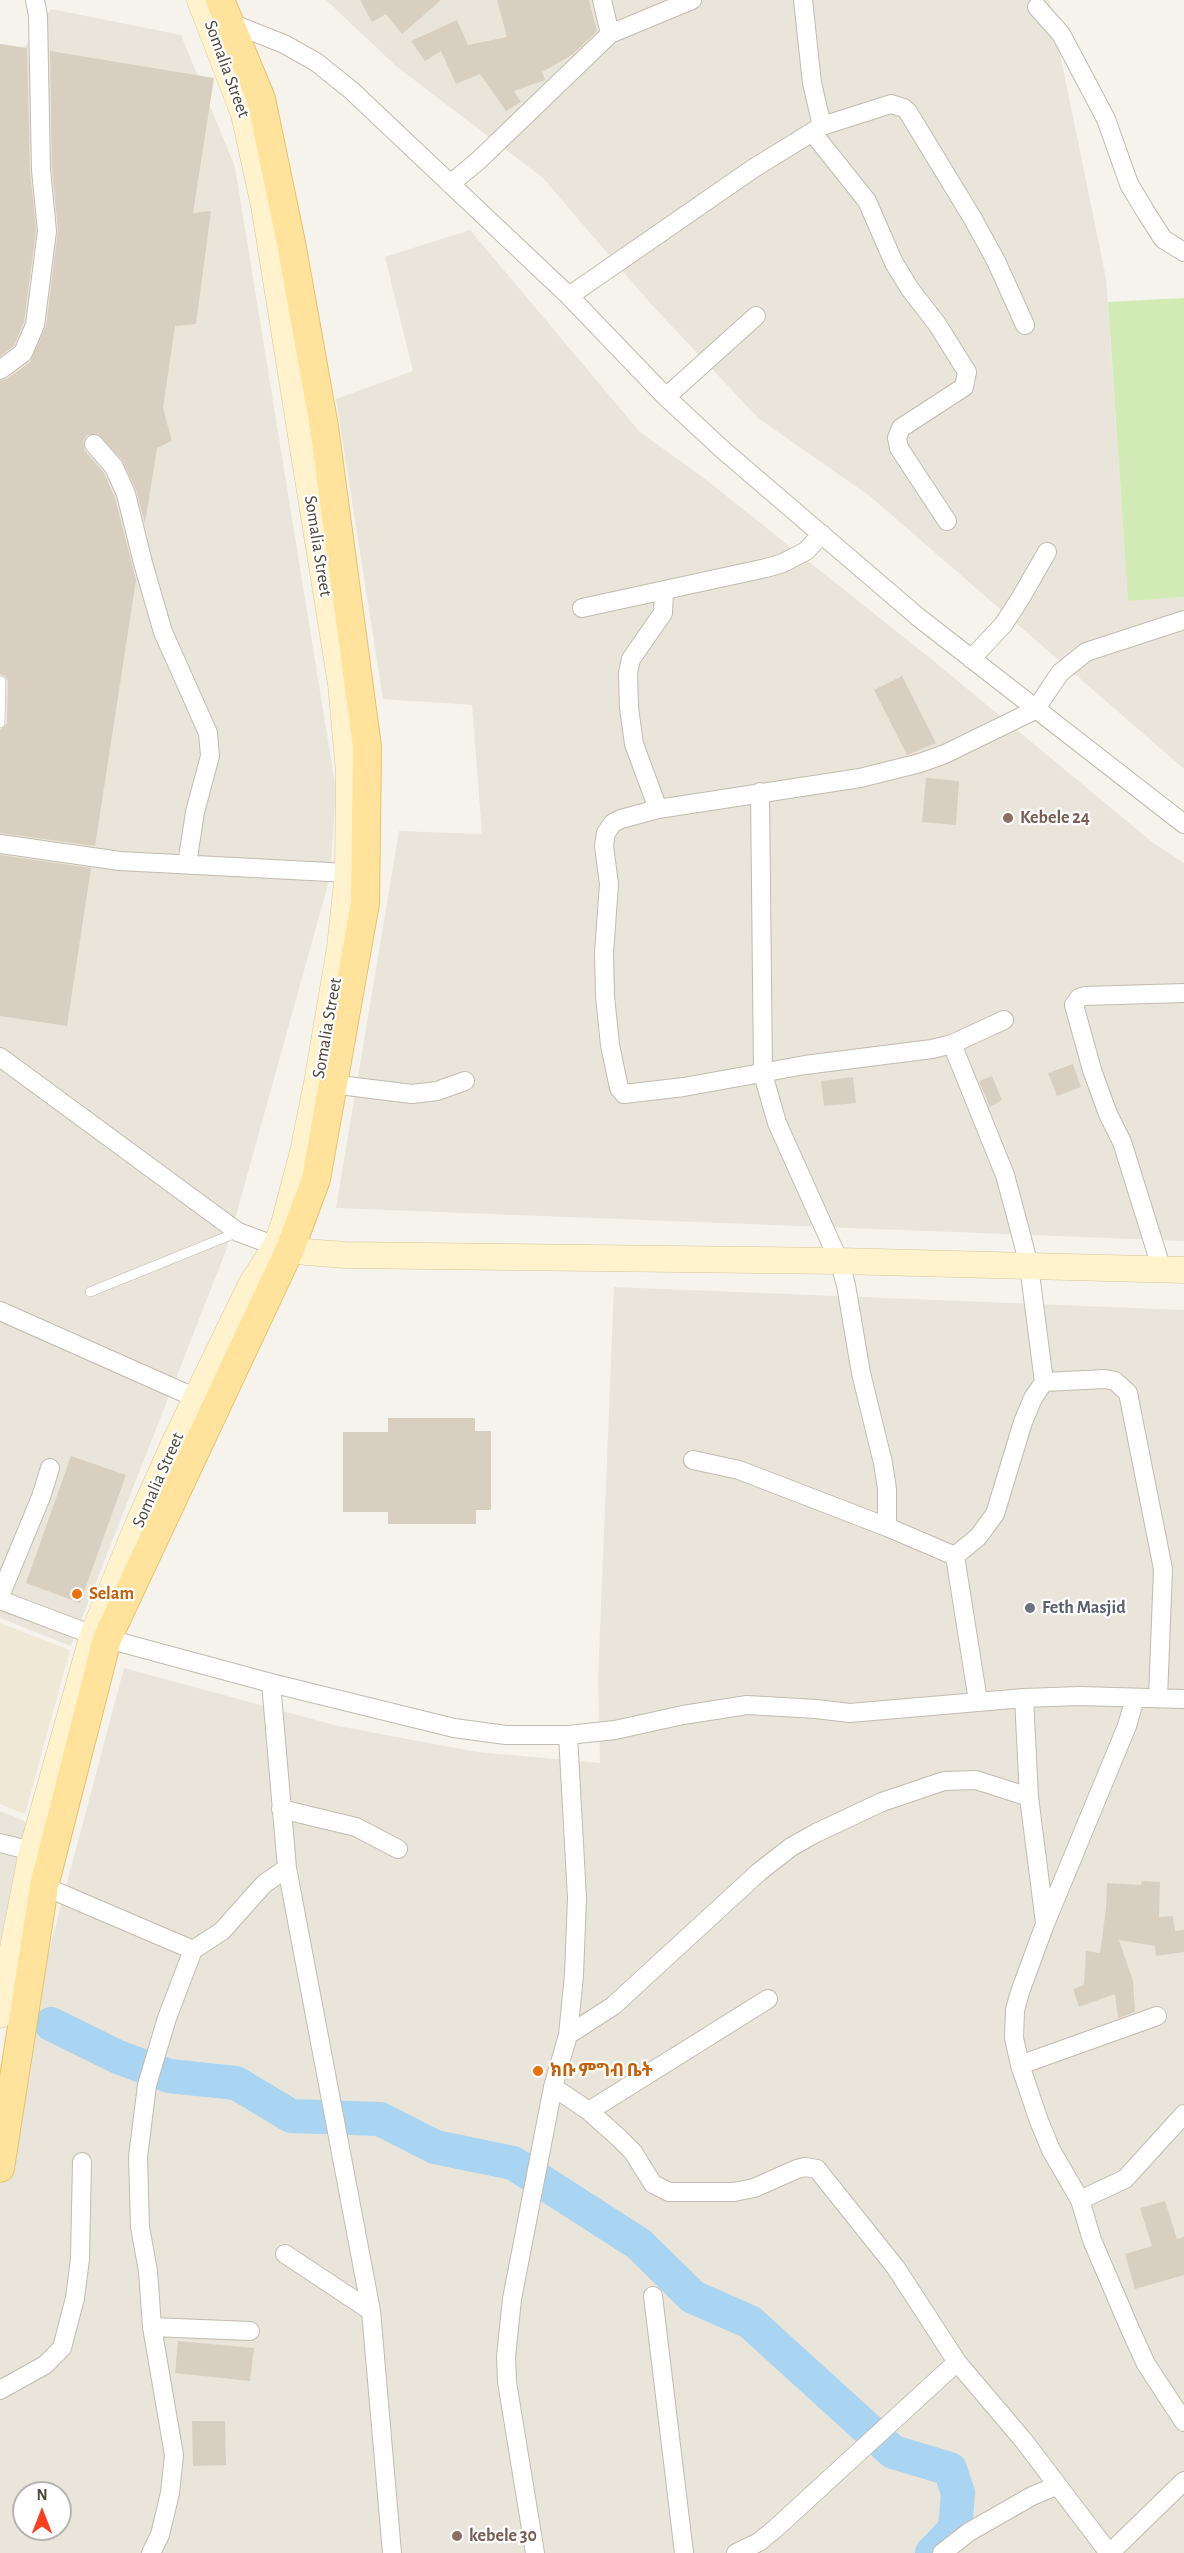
<!DOCTYPE html>
<meta charset="utf-8">
<style>
body{margin:0}
#map{position:relative;width:1184px;height:2553px;overflow:hidden;background:#f6f3ec;font-family:"Alegreya Sans",sans-serif}
canvas{display:block}
.north{position:absolute;left:12px;top:2481px;width:60px;height:60px;box-sizing:border-box;background:#fff;border:2px solid #b7b4b0;border-radius:50%;rotate:0deg;font-size:16px;font-weight:700;line-height:24px;text-align:center;color:#4b4439}
.north::after{content:'';display:block;margin:auto;width:21px;height:27px;background:#fc3f1d;clip-path:polygon(50% 0,100% 100%,50% 72%,0 100%)}
</style>
<div id="map">
<canvas width="1184" height="2553"></canvas>
<div class="north">N</div>
</div>
<script>
const ctx = document.querySelector('canvas').getContext('2d');
ctx.lineJoin = 'round';
function fill(path, color) { ctx.fillStyle = color; ctx.fill(path, 'evenodd'); }
const poly = rows => new Path2D(rows.map(r => 'M' + r).join(''));
function strokePath(path, color, width, dash) { ctx.strokeStyle = color; ctx.lineWidth = width; ctx.lineCap = dash ? 'butt' : 'round'; ctx.setLineDash(dash || []); ctx.stroke(path); }
function write(font, color, halo, rows, align = 'center') {
  ctx.font = font + ' "Alegreya Sans","Noto Sans Ethiopic",sans-serif'; ctx.lineWidth = 4.5; ctx.setLineDash([]); ctx.textBaseline = 'middle'; ctx.strokeStyle = halo; ctx.fillStyle = color; for (const [text, x, y, turn = 0] of rows) {
    ctx.save(); ctx.translate(x, y); ctx.rotate((+turn || 0) * Math.PI / 180); ctx.textAlign = isNaN(turn) ? turn : align; if (halo) ctx.strokeText(text, 0, 0); ctx.fillText(text, 0, 0); ctx.restore();
  }
}
fill(poly([
 [326,0,1049,0,1106,278,1128,600,1184,597,1184,769,871,497,758,418,651,304,543,178,396,66],
 [51,9,181,35,235,167,336,790,330,877,227,1248,71,1646,0,1618,0,82],
 [470,230,640,432,705,479,935,662,1152,842,1184,863,1184,1241,336,1208,399,831,482,834,472,705,383,699,336,399,413,371,385,257],
 [614,1287,1184,1310,1184,2553,0,2553,0,2177,34,2007,124,1668,338,1726,477,1752,600,1763,598,1680],
 [24,2493,60,2493,60,2529,24,2529],
 [0,1811,27,1822,0,1943]
]), '#eae5da');
fill(poly([
 [0,1623,70,1650,25,1814,0,1804]
]), '#efe8d6');
fill(poly([
 [1184,298,1184,597,1128,601,1108,302]
]), '#d2eab5');
strokePath(poly([
 [51,2024,118,2057,169,2076,236,2083,291,2116,380,2119,435,2147,513,2163,639,2244,693,2297,750,2322,893,2452,950,2469,958,2493,955,2529,932,2553]
]), '#a9d4f2', 34);
fill(poly([
 [360,0,441,0,402,34,386,14,372,22],
 [497,0,589,0,597,31,572,55,542,72,545,80,514,91,521,102,506,111,480,74,456,84,441,51,425,61,411,41,457,20,468,45,507,37],
 [0,44,27,48,30,170,36,231,24,322,14,346,0,356],
 [50,51,214,78,193,213,211,211,196,324,175,326,163,408,172,441,157,448,145,523,136,490,122,460,98,434,87,435,83,441,85,451,104,473,115,498,136,580,95,846,0,833,0,730,7,724,8,681,5,676,0,674,0,381,7,379,30,362,46,326,58,230,52,169],
 [902,676,936,743,907,755,874,690],
 [926,778,959,781,956,825,922,822],
 [0,855,91,868,67,1026,0,1016],
 [1073,1064,1081,1087,1057,1096,1048,1073],
 [992,1076,1002,1100,990,1107,979,1081],
 [853,1077,856,1103,824,1106,821,1081],
 [388,1418,475,1418,475,1431,491,1431,491,1510,476,1510,476,1524,388,1524,388,1512,343,1512,343,1432,388,1432],
 [71,1456,126,1475,80,1603,26,1583],
 [1142,1881,1160,1882,1159,1917,1173,1916,1175,1931,1184,1930,1184,1952,1156,1956,1155,1946,1119,1940,1133,1981,1135,2012,1118,2018,1115,1994,1079,2007,1073,1989,1084,1985,1086,1951,1100,1953,1106,1909,1107,1883,1141,1885],
 [1165,2201,1177,2239,1184,2237,1184,2275,1135,2289,1125,2254,1152,2246,1140,2208],
 [178,2341,254,2348,250,2381,175,2373],
 [192,2421,225,2421,226,2465,193,2466]
]), '#d8cfc1');
const service = poly([
 [0,723,1,681],
 [90,1292,238,1232]
]);
const minor = poly([
 [602,0,610,34],
 [803,0,812,83,822,126],
 [1037,7,1061,34,1106,119,1129,184,1147,214,1163,239,1184,252],
 [226,21,284,44,316,62,351,90,569,296,666,397,723,450,918,617,1184,824],
 [812,132,867,201,894,263,910,289,937,324,967,372,964,387,901,428,897,438,899,448,947,521],
 [450,184,478,161,610,34,692,0],
 [569,296,754,168,822,126,891,104,904,108,908,112,973,219,996,261,1025,325],
 [0,370,23,353,35,325,47,231,41,170,38,16,35,0],
 [666,397,756,316],
 [94,444,114,467,126,494,143,563,163,632,208,733,210,756,195,812,187,864],
 [582,608,766,568,783,563,806,551,822,534],
 [971,659,1003,625,1020,599,1047,552],
 [760,792,763,1074,777,1123,839,1261,846,1285,861,1373,883,1463,887,1489,887,1527],
 [658,809,634,744,629,708,628,673,631,659,663,613,664,590],
 [0,844,120,861,348,873],
 [1004,1020,952,1044,932,1049,805,1065,684,1087,624,1094,619,1088,610,1045,605,996,604,953,609,884,604,846,606,833,613,823,621,819,658,809,860,778,920,763,945,754,1035,710,1060,673,1086,652,1184,620],
 [952,1044,1005,1175,1019,1227,1029,1266,1044,1382,1033,1398,1023,1422,995,1514,978,1537,955,1556],
 [0,1057,238,1232,276,1246],
 [323,1083,412,1094,437,1091,465,1081],
 [1162,1270,1122,1142,1108,1114,1092,1070,1074,1005,1079,998,1085,996,1184,993],
 [0,1311,196,1398],
 [1044,1382,1105,1379,1115,1381,1128,1393,1163,1569,1158,1698],
 [693,1460,739,1470,887,1527,955,1556],
 [955,1556,978,1701],
 [0,1596,41,1497,50,1468],
 [0,1600,93,1635,271,1683,454,1728,506,1735,568,1735,615,1730,683,1715,747,1705,816,1709,850,1713,1024,1698,1080,1696,1184,1699],
 [271,1683,287,1868,371,2311,392,2553],
 [1024,1698,1029,1797,1045,1923],
 [1135,1698,1127,1726,1045,1924,1020,1992,1015,2010,1014,2038,1020,2065,1039,2121,1051,2150,1080,2200,1092,2240,1130,2329,1146,2364,1184,2422],
 [281,1809,356,1827,398,1849],
 [0,1843,32,1851],
 [34,1882,193,1950],
 [568,2035,613,2006,759,1872,791,1847,816,1833,882,1802,944,1781,976,1780,1029,1797],
 [1020,2065,1157,2016],
 [553,2087,589,2111,619,2138,633,2152,653,2184,669,2192,734,2192,754,2188,797,2169,805,2167,817,2169,896,2268,957,2362,1024,2441,1109,2553],
 [589,2111,768,1999],
 [1080,2200,1125,2179,1184,2114],
 [285,2254,371,2311],
 [653,2296,684,2553],
 [152,2327,250,2331],
 [0,2390,45,2365,62,2348,75,2298,80,2259,82,2162],
 [151,2553,160,2535,170,2493,174,2455,152,2327,148,2271,140,2227,138,2157,147,2085,167,2018,193,1950,222,1931,264,1884,287,1868],
 [535,2553,507,2382,506,2357,512,2299,553,2087,568,2035,574,1975,577,1898,568,1735],
 [736,2553,759,2542,776,2528,957,2362],
 [942,2553,969,2532,1032,2496,1056,2486],
 [1110,2553,1184,2481]
]);
const secondary = poly([
 [276,1246,306,1252,345,1255,839,1261,1184,1270],
 [0,2015,32,1851,93,1635,137,1527,174,1444,252,1283,276,1246,284,1224,303,1152,317,1083,340,948,348,873,349,771,341,684,264,205,244,114,200,0]
]);
const primary = poly([
 [0,2168,44,1886,107,1639,290,1249,316,1179,365,903,367,747,324,427,291,243,261,99,220,0]
]);
strokePath(service, '#c2bbae', 10);
strokePath(minor, '#c2bbae', 20);
strokePath(secondary, '#d6c79b', 27);
strokePath(primary, '#e6c16a', 30);
strokePath(service, '#fff', 9);
strokePath(minor, '#fff', 18);
strokePath(secondary, '#fff3cd', 26);
strokePath(primary, '#ffe39c', 28);
for (const [x, y, r, color] of [
 [1008,818,6,"#8d6e63"],
 [77,1594,6,"#e8710a"],
 [1030,1608,6,"#6b7280"],
 [538,2071,6,"#e8710a"],
 [457,2536,6,"#8d6e63"]
]) { const dot = new Path2D(); dot.arc(x, y, r, 0, 2 * Math.PI); ctx.fillStyle = color; ctx.fill(dot); strokePath(dot, '#fff', 2); }
write('18px', '#4b4439', '#fff', [
 ["Somalia Street",227,69,70],
 ["Somalia Street",318,546,81],
 ["Somalia Street",327,1028,-80],
 ["Somalia Street",158,1480,-66]
]);
write('bold 18px', '#785e54', '#fff', [
 ["Kebele 24",1020,818],
 ["kebele 30",469,2536]
], 'left');
write('bold 18px', '#c56008', '#fff', [
 ["Selam",89,1594],
 ["ክቡ ምግብ ቤት",550,2071]
], 'left');
write('bold 18px', '#5b616d', '#fff', [
 ["Feth Masjid",1042,1608]
], 'left');
</script>
